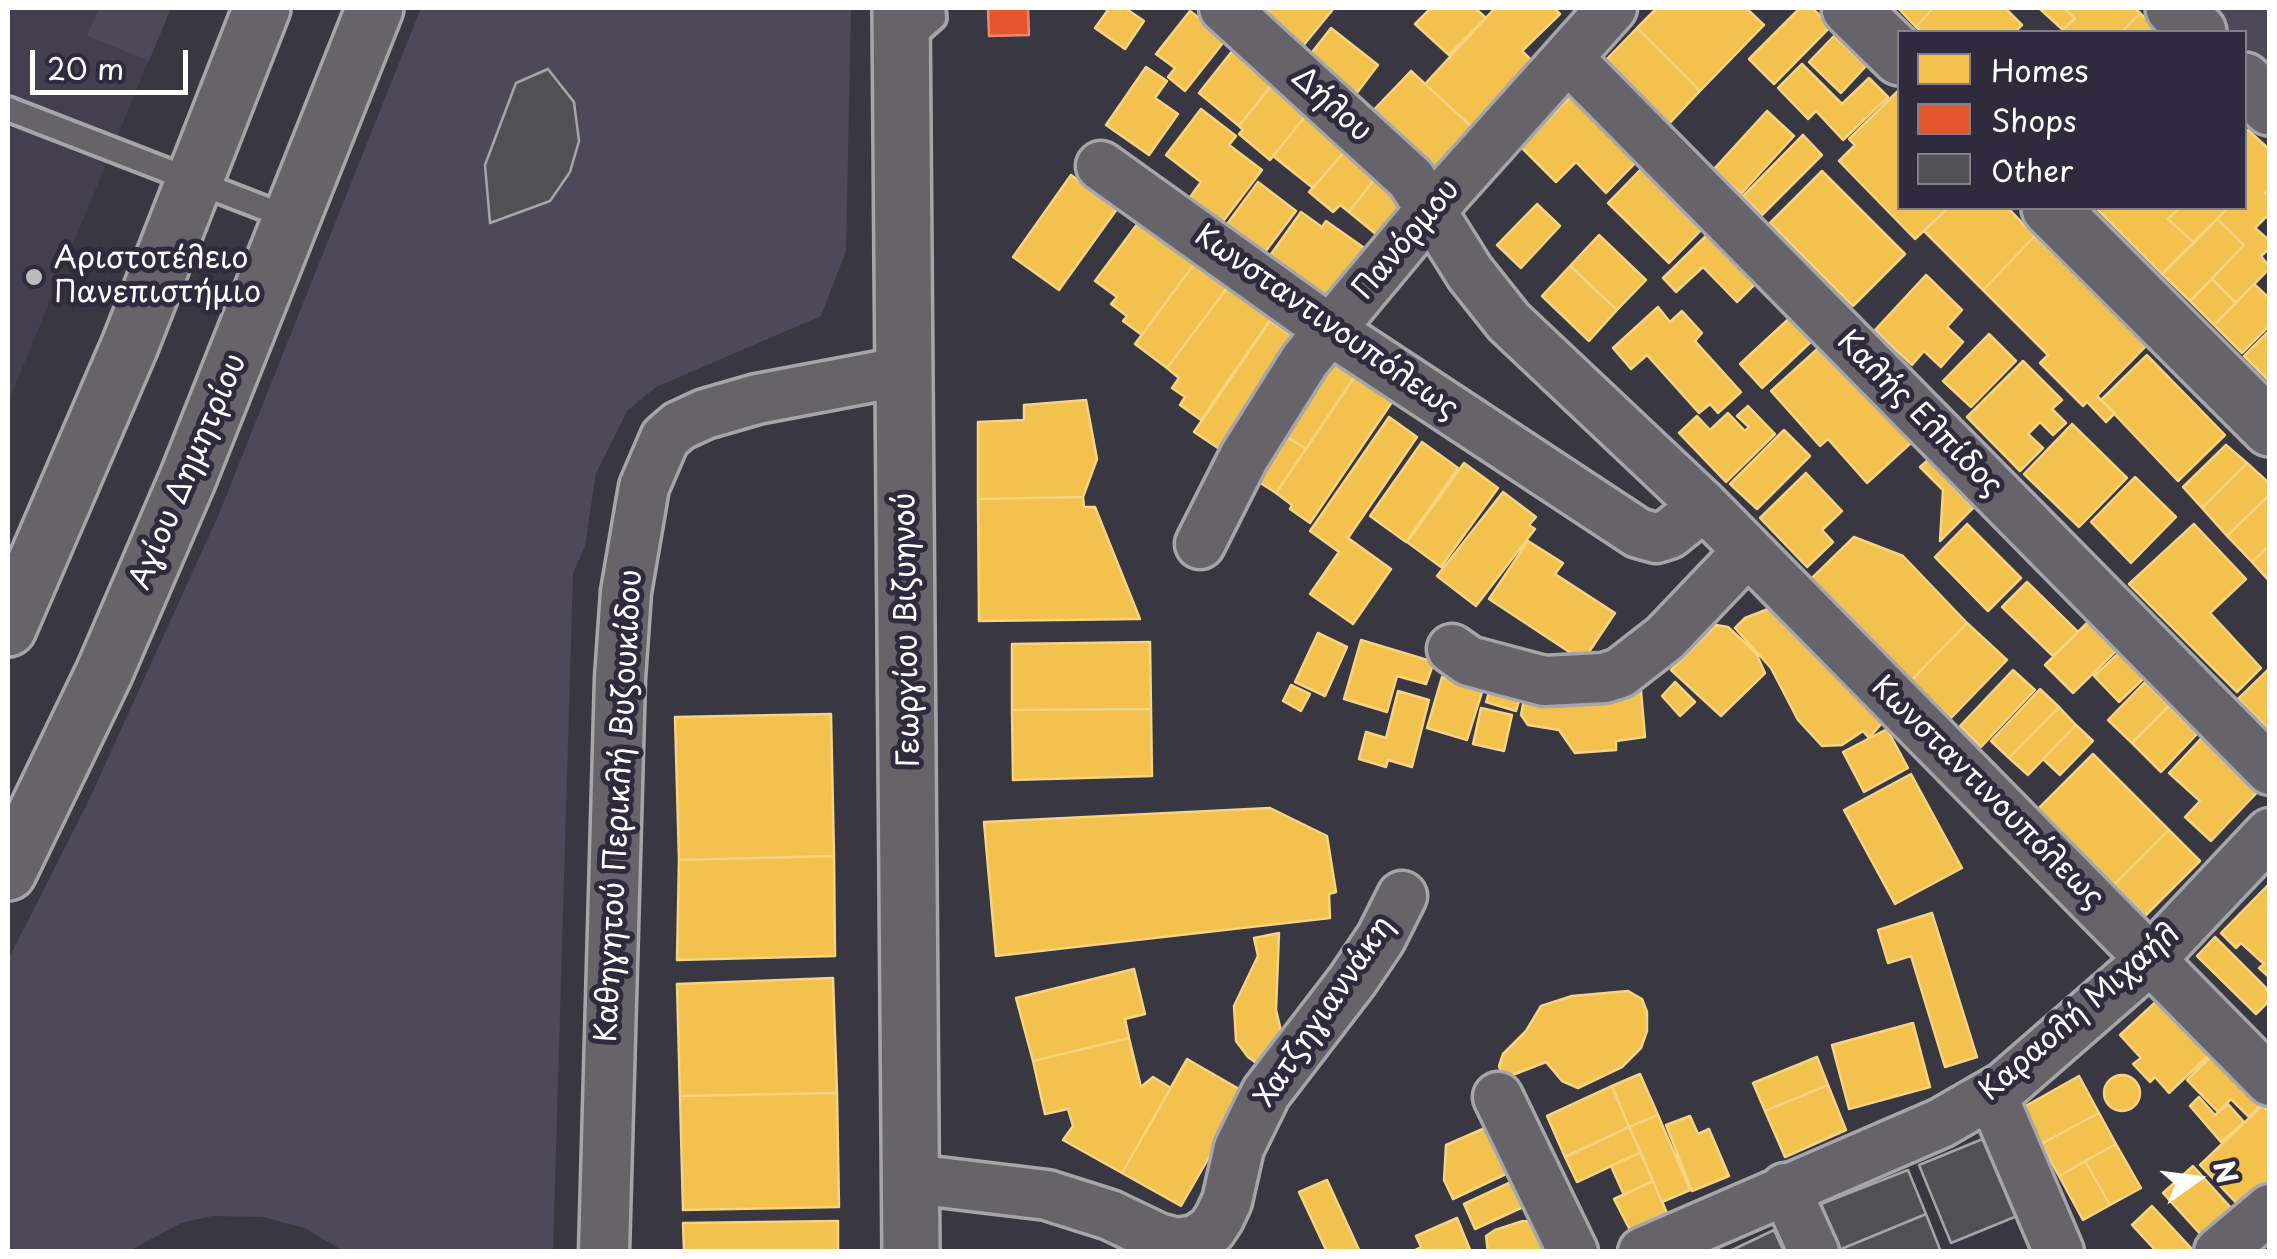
<!DOCTYPE html>
<meta charset="utf-8">
<style>
body{margin:0}
#map{position:relative;width:2277px;height:1259px;overflow:hidden;background:#393741;font-family:"Playpen Sans",sans-serif}
canvas{display:block}
.frame{position:absolute;inset:0;border:10px solid #fff;pointer-events:none}
.legend{position:absolute;left:1897px;top:30px;width:350px;height:180px;box-sizing:border-box;background:#2f2a3d;border:2px solid #827f8b;margin:0;padding:12px 18px;list-style:none;font-size:30px;color:#fff}
.legend li{display:flex;align-items:center;gap:20px;height:50px}
.legend b{width:50px;border:2px solid #827f8b}
.north{position:absolute;left:2147px;top:1129px;width:100px;height:100px;-webkit-text-stroke:8px #2f2a3d;paint-order:stroke;rotate:76deg;font-size:28px;font-weight:700;line-height:40px;text-align:center;color:#fff}
.north::after{content:'';display:block;margin:auto;width:35px;height:45px;background:#fff;clip-path:polygon(50% 0,100% 100%,50% 72%,0 100%)}
.scale{position:absolute;left:30px;top:50px;width:158px;height:45px;box-sizing:border-box;border:5px solid #fff;border-top:0;padding-left:12px;font-size:30px;line-height:35px;white-space:nowrap;color:#fff;-webkit-text-stroke:8px #2f2a3d;paint-order:stroke}
</style>
<div id="map">
<canvas width="2277" height="1259"></canvas>
<div class="frame"></div>
<ul class="legend">
<li><b style="height:28px;background:#f2c14e"></b>Homes</li>
<li><b style="height:28px;background:#e4572e"></b>Shops</li>
<li><b style="height:28px;background:#515056"></b>Other</li>
</ul>
<div class="north">N</div>
<div class="scale">20 m</div>
</div>
<script>
const ctx = document.querySelector('canvas').getContext('2d');
ctx.lineJoin = 'round';
function fill(path, color) { ctx.fillStyle = color; ctx.fill(path, 'evenodd'); }
const poly = rows => new Path2D(rows.map(r => 'M' + r).join(''));
function strokePath(path, color, width, dash) { ctx.strokeStyle = color; ctx.lineWidth = width; ctx.lineCap = dash ? 'butt' : 'round'; ctx.setLineDash(dash || []); ctx.stroke(path); }
function write(font, color, halo, rows, align = 'center') {
  ctx.font = font + ' "Playpen Sans",sans-serif'; ctx.lineWidth = 10; ctx.setLineDash([]); ctx.textBaseline = 'middle'; ctx.strokeStyle = halo; ctx.fillStyle = color; for (const [text, x, y, turn = 0] of rows) {
    ctx.save(); ctx.translate(x, y); ctx.rotate((+turn || 0) * Math.PI / 180); ctx.textAlign = isNaN(turn) ? turn : align; if (halo) ctx.strokeText(text, 0, 0); ctx.fillText(text, 0, 0); ctx.restore();
  }
}
fill(poly([
 [8,8,170,8,8,403]
]), '#433f4f');
fill(poly([
 [99,8,171,8,149,61,87,36],
 [421,8,851,8,846,251,821,316,656,387,627,411,596,473,585,546,573,573,553,1251,343,1251,305,1228,263,1217,212,1216,181,1223,129,1251,8,1251,8,960,89,800,219,514],
 [2203,8,2269,8,2269,62,2265,67,2245,47,2244,32,2229,32]
]), '#4e4958');
const homes = poly([
 [1103,8,1125,8,1144,21,1125,49,1095,28,1108,10,1103,8],
 [1270,8,1334,8,1298,52,1260,18,1270,8],
 [1431,8,1475,8,1486,18,1449,55,1415,24,1431,8],
 [1495,8,1554,8,1560,14,1522,51,1533,62,1474,129,1425,84,1495,8],
 [1657,8,1746,8,1764,25,1700,91,1637,28,1657,8],
 [1800,8,1812,8,1831,26,1774,84,1749,59,1800,8],
 [1898,8,1933,8,1916,27,1898,8],
 [1933,8,2005,8,2022,25,2015,32,1922,32,1916,27,1933,8],
 [2039,8,2063,8,2075,18,2063,30,2039,8],
 [2063,8,2135,8,2140,13,2122,32,2061,32,2075,18,2063,8],
 [1190,11,1226,39,1185,91,1168,77,1175,68,1156,54,1190,11],
 [2140,13,2159,32,2122,32,2140,13],
 [1331,28,1378,65,1353,98,1306,60,1331,28],
 [1637,28,1700,91,1667,126,1602,64,1637,28],
 [1834,36,1866,66,1841,93,1809,62,1834,36],
 [1245,47,1273,83,1239,126,1199,93,1233,50,1239,55,1245,47],
 [1802,64,1842,104,1869,78,1888,97,1843,140,1816,111,1808,119,1778,88,1802,64],
 [1146,67,1167,81,1155,98,1178,114,1149,155,1106,125,1146,67],
 [1411,71,1474,129,1432,177,1367,117,1411,71],
 [1277,79,1312,108,1270,160,1239,134,1243,130,1239,126,1277,79],
 [1579,88,1645,153,1606,193,1576,162,1556,182,1521,147,1579,88],
 [1900,89,1900,208,1948,208,1915,239,1839,161,1855,145,1849,139,1900,89],
 [1312,108,1345,151,1313,188,1273,156,1312,108],
 [1201,109,1236,136,1229,145,1262,170,1215,232,1183,207,1201,182,1166,155,1201,109],
 [1767,111,1794,136,1741,194,1714,169,1767,111],
 [2248,130,2270,150,2270,188,2265,193,2270,197,2270,213,2255,228,2270,241,2270,248,2261,256,2270,268,2236,303,2212,279,2244,245,2217,219,2228,208,2244,208,2244,133,2248,130],
 [1803,135,1822,155,1762,215,1743,196,1803,135],
 [1345,151,1377,176,1349,212,1340,205,1333,212,1309,192,1345,151],
 [1645,165,1706,225,1669,263,1608,203,1645,165],
 [1822,171,1905,254,1853,306,1770,223,1822,171],
 [1071,175,1117,209,1059,290,1013,257,1071,175],
 [1377,176,1405,200,1377,235,1349,212,1377,176],
 [1258,182,1296,211,1256,264,1219,235,1258,182],
 [1537,204,1560,226,1521,268,1497,245,1537,204],
 [1948,208,2008,208,2035,236,1983,290,1924,231,1948,208],
 [2096,208,2179,208,2168,219,2194,243,2162,274,2096,208],
 [2179,208,2228,208,2194,243,2168,219,2179,208],
 [1301,212,1322,227,1326,221,1370,252,1324,317,1301,280,1269,257,1301,212],
 [1141,219,1197,260,1142,335,1123,321,1127,316,1111,304,1117,297,1095,281,1141,219],
 [2217,219,2244,245,2190,301,2162,274,2217,219],
 [1710,232,1758,281,1737,302,1703,267,1676,292,1663,278,1710,232],
 [1599,235,1646,280,1617,310,1570,266,1599,235],
 [2035,236,2146,346,2097,396,2115,413,2106,422,2087,402,2083,406,2040,363,2048,355,1983,290,2035,236],
 [1197,260,1233,280,1167,368,1135,344,1197,260],
 [1570,266,1617,310,1589,341,1542,296,1570,266],
 [1926,275,1962,310,1947,327,1963,342,1941,367,1924,351,1912,365,1875,330,1926,275],
 [2212,279,2236,303,2214,325,2190,301,2212,279],
 [1243,281,1279,307,1201,420,1180,405,1185,397,1172,388,1179,378,1167,368,1228,287,1235,292,1243,281],
 [2254,284,2270,299,2270,325,2242,353,2214,325,2254,284],
 [1658,307,1670,322,1682,311,1702,333,1695,341,1741,392,1718,413,1710,404,1699,413,1647,355,1631,369,1613,348,1658,307],
 [1794,314,1816,337,1762,388,1740,364,1794,314],
 [1270,321,1310,348,1236,460,1194,432,1270,321],
 [2270,330,2270,377,2267,379,2244,356,2270,330],
 [1989,334,2016,361,1971,407,1943,381,1989,334],
 [1824,343,1912,442,1867,483,1828,439,1820,446,1771,391,1824,343],
 [1320,353,1355,376,1306,449,1272,427,1320,353],
 [2147,355,2225,435,2178,481,2101,400,2147,355],
 [2023,361,2062,400,2052,409,2066,423,2053,435,2040,422,2028,434,2043,448,2020,471,1967,417,2023,361],
 [1355,376,1392,402,1310,523,1290,509,1292,505,1276,493,1355,376],
 [1086,400,1097,459,1083,497,978,499,978,422,1024,420,1024,405,1086,400],
 [1748,406,1775,434,1726,482,1679,433,1697,416,1710,430,1728,413,1745,431,1749,427,1737,416,1748,406],
 [1389,417,1417,437,1348,538,1391,569,1353,624,1310,594,1339,552,1310,531,1389,417],
 [2072,424,2127,478,2079,527,2024,474,2072,424],
 [1272,427,1306,449,1276,493,1242,471,1272,427],
 [1784,430,1810,456,1757,509,1730,484,1784,430],
 [1422,442,1458,468,1406,542,1370,516,1422,442],
 [2226,445,2247,463,2202,508,2183,487,2226,445],
 [1928,460,1973,508,1940,541,1943,490,1920,467,1928,460],
 [1464,463,1498,488,1441,567,1407,542,1464,463],
 [2247,463,2270,484,2270,494,2227,536,2202,508,2247,463],
 [1806,473,1842,511,1822,530,1833,542,1807,567,1760,518,1806,473],
 [2135,477,2176,517,2131,563,2091,522,2135,477],
 [1503,492,1536,517,1529,525,1535,529,1476,606,1437,576,1503,492],
 [2270,494,2270,545,2252,562,2227,536,2270,494],
 [1083,497,1084,507,1095,507,1140,619,979,621,978,499,1083,497],
 [1967,524,2021,578,1988,611,1935,557,1967,524],
 [2194,524,2246,579,2210,613,2261,668,2237,692,2129,584,2194,524],
 [1854,537,1903,556,1967,623,1911,681,1810,580,1854,537],
 [1528,541,1563,563,1555,574,1615,613,1583,661,1489,599,1528,541],
 [2270,545,2270,582,2252,562,2270,545],
 [2027,582,2078,632,2053,656,2002,607,2027,582],
 [1781,604,1890,714,1869,738,1863,731,1842,745,1822,746,1798,720,1771,668,1735,628,1745,618,1781,604],
 [2091,619,2119,648,2073,693,2045,665,2091,619],
 [1967,623,2007,660,1951,718,1911,681,1967,623],
 [1716,625,1728,627,1756,653,1765,673,1721,716,1671,670,1716,625],
 [1318,633,1347,647,1325,696,1295,682,1318,633],
 [1361,640,1434,662,1426,684,1397,676,1387,712,1344,699,1361,640],
 [1150,642,1151,709,1012,710,1012,644,1150,642],
 [2119,653,2143,679,2119,702,2094,676,2119,653],
 [2270,668,2270,730,2238,699,2270,668],
 [2013,670,2035,690,1981,747,1960,726,2013,670],
 [1442,677,1483,689,1467,740,1427,728,1442,677],
 [1675,682,1695,702,1680,716,1662,696,1675,682],
 [2145,682,2169,706,2132,743,2108,720,2145,682],
 [1291,685,1310,694,1301,711,1283,701,1291,685],
 [1490,689,1520,698,1516,711,1486,702,1490,689],
 [2040,689,2059,707,2009,758,1991,741,2040,689],
 [1398,691,1429,700,1412,767,1388,760,1386,767,1359,759,1366,732,1386,738,1398,691],
 [1641,691,1645,737,1616,741,1616,750,1575,753,1559,730,1528,725,1521,715,1524,699,1641,691],
 [2169,706,2197,734,2161,772,2132,743,2169,706],
 [2059,707,2076,725,2028,775,2009,758,2059,707],
 [1481,708,1512,715,1504,751,1473,744,1481,708],
 [1151,709,1152,776,1013,780,1012,710,1151,709],
 [831,714,834,856,679,860,675,717,831,714],
 [2076,725,2093,741,2060,775,2043,759,2076,725],
 [1887,729,1908,768,1864,792,1843,752,1887,729],
 [2208,731,2264,785,2211,841,2185,817,2200,801,2169,773,2208,731],
 [2093,754,2169,830,2114,885,2038,809,2093,754],
 [1911,774,1962,868,1895,904,1844,810,1911,774],
 [1270,808,1327,836,1336,892,1329,894,1330,918,996,956,984,822,1270,808],
 [2169,830,2200,861,2145,916,2114,885,2169,830],
 [834,856,835,956,677,960,679,860,834,856],
 [2270,883,2270,978,2259,968,2264,964,2241,943,2236,948,2221,933,2270,883],
 [1932,913,1977,1057,1945,1067,1911,956,1888,963,1878,930,1932,913],
 [1279,933,1276,1010,1282,1035,1262,1067,1248,1057,1236,1041,1234,1006,1258,956,1254,938,1279,933],
 [2215,937,2270,992,2270,1000,2256,1014,2197,956,2215,937],
 [1134,969,1145,1014,1125,1019,1129,1038,1033,1061,1016,998,1134,969],
 [833,978,837,1093,680,1096,677,984,833,978],
 [1628,991,1642,999,1647,1012,1647,1031,1641,1048,1622,1067,1578,1088,1562,1081,1546,1062,1510,1076,1501,1072,1499,1066,1503,1054,1526,1031,1541,1006,1572,996,1628,991],
 [2160,998,2212,1052,2169,1093,2155,1077,2150,1082,2133,1064,2141,1058,2120,1035,2160,998],
 [1913,1023,1930,1087,1849,1109,1832,1045,1913,1023],
 [1129,1038,1141,1087,1153,1077,1171,1088,1122,1173,1063,1140,1073,1126,1068,1109,1045,1114,1033,1061,1129,1038],
 [2214,1053,2258,1098,2255,1100,2260,1106,2249,1117,2231,1099,2218,1112,2187,1080,2214,1053],
 [1817,1057,1828,1085,1765,1111,1753,1083,1817,1057],
 [1187,1059,1246,1093,1181,1206,1122,1173,1187,1059],
 [1640,1074,1658,1115,1629,1127,1612,1086,1640,1074],
 '2104 1093a18 18 0 1 1 36 0a18 18 0 1 1-36 0Z',
 [2079,1076,2099,1113,2041,1144,2022,1108,2079,1076],
 [1828,1085,1846,1130,1785,1157,1765,1111,1828,1085],
 [1612,1086,1629,1127,1565,1157,1547,1116,1612,1086],
 [837,1093,839,1207,683,1210,680,1096,837,1093],
 [2199,1097,2215,1115,2228,1104,2244,1122,2221,1142,2190,1106,2199,1097],
 [2263,1105,2270,1113,2270,1186,2243,1210,2200,1165,2263,1105],
 [2099,1113,2116,1144,2059,1176,2041,1144,2099,1113],
 [1658,1115,1690,1190,1662,1202,1629,1127,1658,1115],
 [1690,1116,1698,1134,1709,1129,1729,1176,1692,1191,1666,1125,1690,1116],
 [1629,1127,1641,1152,1577,1182,1565,1157,1629,1127],
 [1485,1128,1508,1173,1453,1199,1444,1180,1446,1145,1485,1128],
 [2116,1144,2141,1188,2110,1205,2085,1161,2116,1144],
 [1641,1152,1653,1181,1624,1195,1611,1166,1641,1152],
 [2085,1161,2110,1205,2083,1220,2059,1176,2085,1161],
 [2193,1166,2233,1210,2203,1237,2163,1193,2193,1166],
 [1522,1177,1534,1202,1475,1229,1464,1204,1522,1177],
 [1327,1180,1360,1252,1327,1252,1299,1192,1327,1180],
 [1653,1181,1667,1213,1630,1230,1614,1199,1653,1181],
 [2152,1206,2191,1248,2187,1252,2157,1252,2132,1225,2152,1206],
 [1457,1218,1471,1252,1411,1252,1421,1247,1416,1236,1457,1218],
 [838,1221,838,1252,684,1252,683,1223,838,1221],
 [1523,1221,1537,1222,1567,1252,1488,1252,1486,1236,1495,1230,1523,1221]
]);
fill(homes, '#f2c14e');
strokePath(homes, '#f6d483', 2.5);
const shops = poly([
 [988,8,1028,8,1029,35,989,36,988,8]
]);
fill(shops, '#e4572e');
strokePath(shops, '#ec896d', 2.5);
const building = poly([
 [548,69,574,102,579,141,570,172,550,201,490,223,485,165,516,83,548,69],
 [1990,1136,2022,1214,1951,1243,1919,1165,1990,1136],
 [1908,1170,1926,1214,1839,1250,1821,1204,1908,1170],
 [1926,1214,1941,1252,1840,1252,1839,1250,1926,1214],
 [1774,1230,1784,1252,1728,1252,1774,1230]
]);
fill(building, '#515056');
strokePath(building, '#a6a5aa', 2.5);
const service = poly([
 [917,33,934,18,933,8],
 [8,109,292,219]
]);
const minor = poly([
 [1224,8,1411,179,1470,273,1509,322,1704,506,2270,1081],
 [1568,58,2270,770],
 [1101,166,1330,330,1638,533,1656,538,1669,534,1704,506],
 [1200,544,1244,457,1305,360,1415,228,1612,8],
 [1452,649,1469,661,1544,681,1604,678,1620,673,1665,638,1747,552],
 [1992,1095,2059,1252],
 [1498,1097,1573,1252],
 [913,1179,1047,1195,1110,1215,1158,1238,1177,1243,1196,1240,1211,1230,1219,1218,1227,1201,1239,1148,1266,1093,1352,981,1381,938,1402,896],
 [1785,1188,1814,1252],
 [604,1252,620,678,626,592,644,487,665,438,679,426,705,414,757,399,905,371],
 [1643,1252,1941,1123,2005,1086,2151,959,2270,833],
 [2219,1252,2270,1209]
]);
const tertiary = poly([
 [901,8,911,1252],
 [1850,8,1900,57],
 [2174,8,2198,32],
 [2244,81,2270,107],
 [2050,208,2270,428]
]);
const secondary = poly([
 [8,628,130,345,262,8],
 [8,872,104,673,188,478,375,8]
]);
strokePath(service, '#a6a5aa', 30);
strokePath(minor, '#a6a5aa', 55);
strokePath(tertiary, '#a6a5aa', 62);
strokePath(secondary, '#a6a5aa', 62);
strokePath(service, '#66646a', 22);
strokePath(minor, '#66646a', 48);
strokePath(tertiary, '#66646a', 55);
strokePath(secondary, '#66646a', 55);
for (const [x, y, r, color] of [
 [34,277,10,"#bab9bc"]
]) { const dot = new Path2D(); dot.arc(x, y, r, 0, 2 * Math.PI); ctx.fillStyle = color; ctx.fill(dot); strokePath(dot, '#2f2a3d', 4); }
write('30px', '#fff', '#2f2a3d', [
 ["Δήλου",1331,105,42],
 ["Πανόρμου",1407,240,-50],
 ["Κωνσταντινουπόλεως",1326,323,35],
 ["Καλής Ελπίδος",1919,414,45],
 ["Αγίου Δημητρίου",189,472,-67],
 ["Γεωργίου Βιζυηνού",908,630,-91],
 ["Κωνσταντινουπόλεως",1987,793,45],
 ["Καθηγητού Περικλή Βυζουκίδου",620,806,-87],
 ["Χατζηγιαννάκη",1325,1012,-56],
 ["Καραολή Μιχαήλ",2080,1013,-41]
]);
write('30px', '#fff', '#2f2a3d', [
 ["Αριστοτέλειο",54,260],
 ["Πανεπιστήμιο",54,294]
], 'left');
</script>
